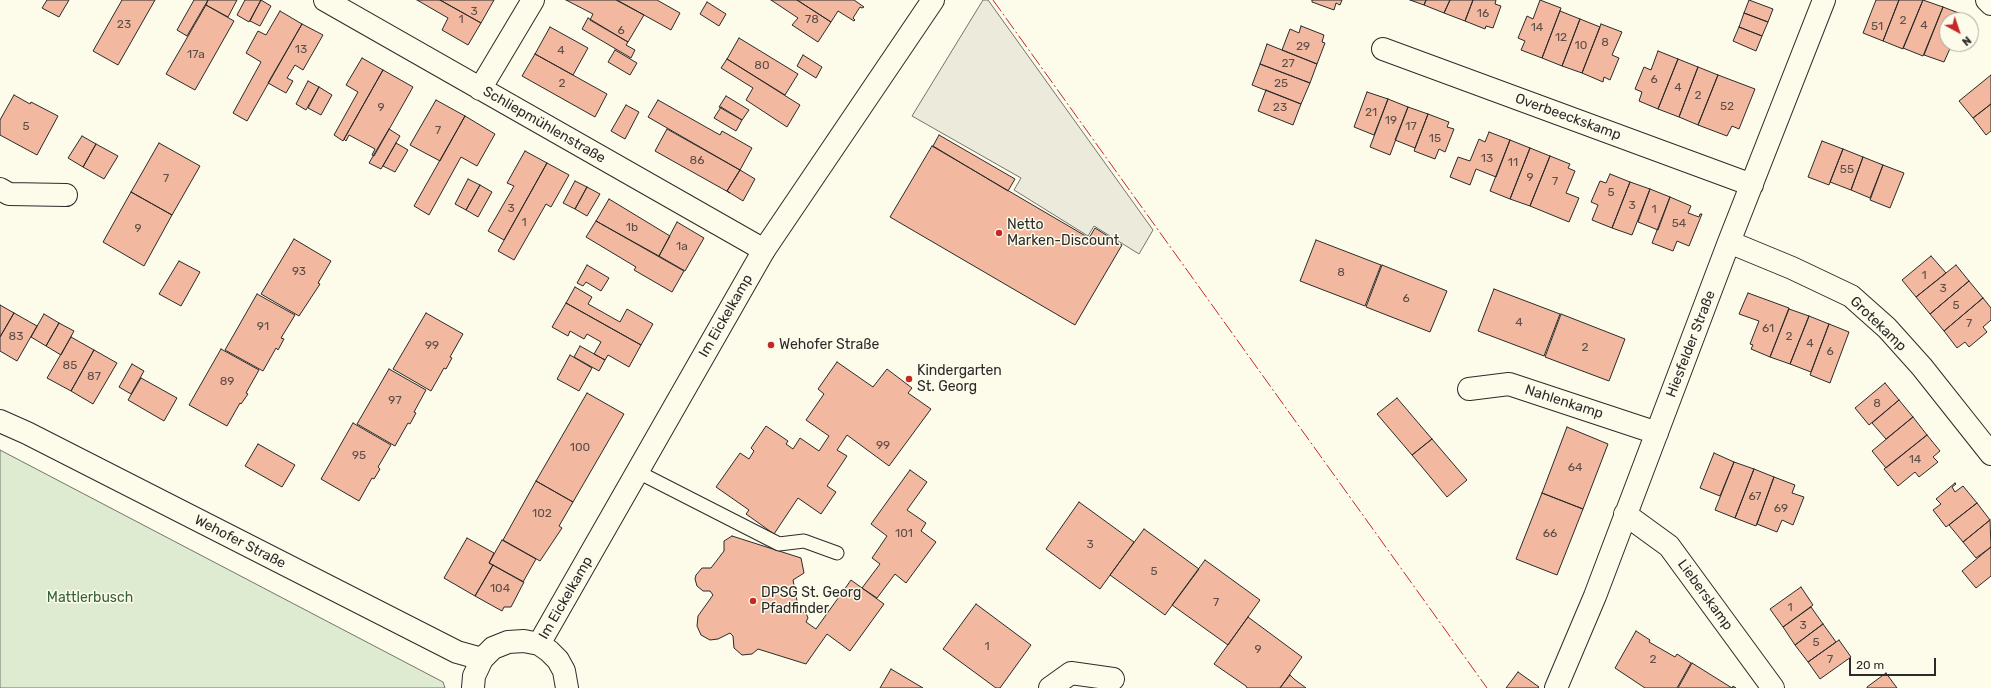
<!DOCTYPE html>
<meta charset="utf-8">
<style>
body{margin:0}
#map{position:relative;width:1991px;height:688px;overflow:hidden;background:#fdfbea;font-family:Rubik,sans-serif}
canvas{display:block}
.north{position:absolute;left:1939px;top:12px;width:40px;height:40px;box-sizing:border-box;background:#fdfbea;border:1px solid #a9a89e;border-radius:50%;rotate:140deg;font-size:11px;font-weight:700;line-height:16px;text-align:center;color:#2b2b2b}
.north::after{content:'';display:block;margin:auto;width:14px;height:18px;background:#c62828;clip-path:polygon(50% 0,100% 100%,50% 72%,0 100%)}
.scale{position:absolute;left:1849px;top:658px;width:87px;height:18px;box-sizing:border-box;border:2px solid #2b2b2b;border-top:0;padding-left:5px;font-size:12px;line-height:14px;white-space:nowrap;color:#2b2b2b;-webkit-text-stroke:3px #fdfbea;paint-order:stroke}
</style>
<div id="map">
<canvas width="1991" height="688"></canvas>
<div class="north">N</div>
<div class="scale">20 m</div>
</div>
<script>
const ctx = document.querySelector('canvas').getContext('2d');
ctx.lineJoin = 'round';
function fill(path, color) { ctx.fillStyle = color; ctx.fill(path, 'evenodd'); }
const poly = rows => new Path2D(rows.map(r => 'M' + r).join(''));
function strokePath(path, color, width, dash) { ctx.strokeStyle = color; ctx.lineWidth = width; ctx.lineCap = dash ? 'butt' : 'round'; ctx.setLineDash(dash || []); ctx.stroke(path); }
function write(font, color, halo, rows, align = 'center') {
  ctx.font = font + ' Rubik,sans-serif'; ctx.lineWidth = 3; ctx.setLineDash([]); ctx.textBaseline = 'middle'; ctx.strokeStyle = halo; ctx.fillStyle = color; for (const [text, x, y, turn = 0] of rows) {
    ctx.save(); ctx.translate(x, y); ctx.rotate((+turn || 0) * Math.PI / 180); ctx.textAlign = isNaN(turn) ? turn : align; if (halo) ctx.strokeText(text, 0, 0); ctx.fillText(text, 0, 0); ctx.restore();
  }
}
const green = poly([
 [0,450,443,682,445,688,0,688,0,450]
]);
fill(green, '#deebd1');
strokePath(green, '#74746e', 1);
const parking = poly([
 [983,0,988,0,1153,230,1139,254,1094,226,1088,236,1014,190,1021,178,912,116,983,0]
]);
fill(parking, '#eceadb');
strokePath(parking, '#74746e', 1);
const building = poly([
 [47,0,69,0,59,17,42,8,47,0],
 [122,0,155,0,118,65,93,51,122,0],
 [194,0,208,0,187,36,177,30,194,0],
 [208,0,237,0,228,17,206,5,208,0],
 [245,0,261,0,249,22,237,15,245,0],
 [261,0,271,6,260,26,250,21,261,0],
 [417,0,440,0,481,23,468,45,442,30,448,18,417,0],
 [440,0,494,0,481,23,440,0],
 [566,0,616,0,644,15,628,42,590,20,593,14,566,0],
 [617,0,657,0,680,13,671,30,617,0],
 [771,0,797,0,831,22,818,42,792,25,798,18,771,0],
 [797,0,854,0,864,7,862,8,860,7,853,18,855,20,854,21,838,11,831,22,797,0],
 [1312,0,1342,0,1340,5,1336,3,1334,10,1312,2,1312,0],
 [1410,0,1426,0,1424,5,1410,0],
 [1426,0,1450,0,1444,13,1424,5,1426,0],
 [1450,0,1473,0,1465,21,1444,13,1450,0],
 [1473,0,1496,0,1495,4,1501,6,1493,28,1486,26,1485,29,1465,21,1473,0],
 [1540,0,1561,8,1542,58,1521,50,1525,41,1518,38,1527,16,1533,19,1540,0],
 [1749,0,1773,9,1768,22,1744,13,1749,0],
 [1876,0,1899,0,1883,41,1863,33,1876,0],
 [1899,0,1923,0,1903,49,1883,41,1899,0],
 [1923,0,1943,7,1923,56,1903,48,1923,0],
 [707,2,726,14,719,26,700,14,707,2],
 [206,5,234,21,195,90,166,74,206,5],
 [1943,7,1964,15,1962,20,1947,20,1947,44,1952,44,1944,62,1924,55,1943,7],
 [280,11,302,24,247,121,233,113,261,62,246,53,258,31,266,35,280,11],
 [1560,11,1580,19,1562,66,1542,58,1560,11],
 [1744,13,1768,22,1762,36,1739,27,1744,13],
 [588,18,628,42,626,45,635,50,631,58,582,29,588,18],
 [1580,19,1600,27,1582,73,1562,66,1580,19],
 [302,24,323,35,303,70,295,65,287,78,293,81,286,93,268,83,302,24],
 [1601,24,1622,32,1612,55,1619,58,1610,80,1604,77,1603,82,1582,73,1601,24],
 [1301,26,1324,35,1322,42,1325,43,1317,64,1282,50,1290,29,1299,33,1301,26],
 [550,27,588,48,573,75,535,54,550,27],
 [1739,27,1762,36,1756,51,1733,41,1739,27],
 [739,38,798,74,785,95,727,59,739,38],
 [1267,44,1317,64,1310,83,1260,64,1267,44],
 [615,50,637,63,630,75,608,62,615,50],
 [1658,51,1678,59,1658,109,1639,101,1642,92,1635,89,1644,67,1651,70,1658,51],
 [535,54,607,94,595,117,522,76,535,54],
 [803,55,822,67,816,78,797,66,803,55],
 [362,58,383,70,343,141,334,135,358,92,346,85,362,58],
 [727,59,800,105,787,127,746,100,753,88,721,68,727,59],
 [1678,59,1698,67,1679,117,1658,109,1678,59],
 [1260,64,1310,83,1301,104,1252,85,1260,64],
 [1698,67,1718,75,1698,125,1679,117,1698,67],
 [383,70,413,87,374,156,372,155,375,149,349,135,346,141,344,139,383,70],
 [1718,75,1755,89,1739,129,1732,126,1727,136,1698,125,1718,75],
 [1991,75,1991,104,1973,118,1959,101,1991,75],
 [308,81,319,87,306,110,296,104,308,81],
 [319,87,332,95,321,115,308,108,319,87],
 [1266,90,1301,104,1293,125,1258,111,1266,90],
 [1367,92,1388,99,1374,135,1354,127,1367,92],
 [14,95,30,104,31,102,58,116,37,155,0,135,0,120,14,95],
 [726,96,749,110,742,120,719,107,726,96],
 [1388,99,1408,107,1390,155,1370,147,1388,99],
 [436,100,465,116,440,161,410,145,436,100],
 [658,100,720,135,722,131,752,148,740,170,648,117,658,100],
 [1991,104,1991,131,1986,135,1973,118,1991,104],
 [626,105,639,112,625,139,611,131,626,105],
 [721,107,742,120,736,131,714,118,721,107],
 [1408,107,1428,114,1415,148,1395,140,1408,107],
 [1428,114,1449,122,1447,127,1454,129,1445,152,1439,149,1435,159,1414,151,1428,114],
 [465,116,495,134,477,166,461,157,429,215,414,206,465,116],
 [389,129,400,136,381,169,369,163,389,129],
 [667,129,740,170,727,191,730,193,655,151,667,129],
 [1489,132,1510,140,1496,177,1476,169,1470,185,1450,177,1458,157,1470,161,1479,139,1485,142,1489,132],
 [939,135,1015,179,1008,191,933,146,939,135],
 [82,136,96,144,83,167,68,158,82,136],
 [1510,140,1530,148,1510,199,1490,191,1510,140],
 [1822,141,1843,149,1829,185,1808,177,1822,141],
 [159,143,200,166,172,215,131,192,159,143],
 [396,143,408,150,395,172,383,166,396,143],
 [96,144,118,156,104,179,83,167,96,144],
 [932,146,1089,238,1095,228,1122,245,1075,325,890,217,932,146],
 [1530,148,1550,156,1530,206,1510,199,1530,148],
 [1843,149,1863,157,1851,190,1830,182,1843,149],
 [525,151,547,163,504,240,488,231,514,186,507,183,525,151],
 [1550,156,1570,164,1568,168,1575,171,1566,193,1579,198,1569,222,1530,206,1550,156],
 [1863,157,1883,165,1870,198,1851,190,1863,157],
 [547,163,569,175,551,207,546,204,514,260,498,251,547,163],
 [1883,165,1904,173,1890,208,1870,200,1883,165],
 [740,170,755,179,743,201,727,191,740,170],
 [1610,174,1630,182,1612,228,1592,220,1598,205,1591,202,1600,181,1606,183,1610,174],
 [468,179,480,185,466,210,455,204,468,179],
 [575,181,587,187,575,209,563,203,575,181],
 [1630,182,1650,189,1632,235,1612,228,1630,182],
 [480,185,492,192,478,217,466,210,480,185],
 [587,187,600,194,587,216,575,209,587,187],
 [1650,189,1670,197,1658,230,1638,222,1650,189],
 [131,192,172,215,144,266,103,242,131,192],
 [1670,197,1691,206,1688,213,1699,217,1700,214,1702,214,1689,246,1677,241,1673,251,1652,243,1670,197],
 [609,199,670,236,659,256,596,221,609,199],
 [596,221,684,271,672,292,634,270,636,267,586,237,596,221],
 [677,222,704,238,685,271,659,256,677,222],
 [294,239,331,261,318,283,320,284,299,316,261,294,294,239],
 [1316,240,1381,265,1365,306,1300,281,1316,240],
 [1931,256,1946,273,1916,297,1902,280,1931,256],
 [179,261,200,272,181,306,159,294,179,261],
 [587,265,609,278,601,291,586,282,583,286,577,283,587,265],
 [1382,265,1447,291,1430,332,1366,307,1382,265],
 [1956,265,1969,281,1930,314,1916,297,1956,265],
 [1969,281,1983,298,1944,331,1930,314,1969,281],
 [575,287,592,297,588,304,620,322,627,309,653,324,641,345,566,303,575,287],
 [1494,289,1560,314,1544,356,1478,331,1494,289],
 [1748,293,1789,308,1770,357,1751,349,1753,345,1750,344,1759,321,1739,314,1748,293],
 [257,294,295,315,281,338,284,339,278,350,276,348,263,371,225,350,257,294],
 [1983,298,1991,308,1991,320,1983,327,1987,332,1969,347,1965,342,1957,348,1944,331,1983,298],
 [566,303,641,345,629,367,608,355,605,360,594,354,601,342,587,334,584,339,570,331,568,336,552,327,566,303],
 [0,305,14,313,0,337,0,305],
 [1789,309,1809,316,1790,364,1770,357,1789,309],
 [14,313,37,326,17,361,0,351,0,337,14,313],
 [426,313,463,334,450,357,452,358,446,369,444,368,431,391,393,369,426,313],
 [44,314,59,323,46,346,31,337,44,314],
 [1561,314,1625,339,1609,381,1545,357,1561,314],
 [1809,316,1829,324,1811,372,1790,364,1809,316],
 [59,323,74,331,61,355,46,346,59,323],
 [1829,324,1849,332,1830,383,1810,375,1829,324],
 [71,337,94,350,71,391,47,378,71,337],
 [580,346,605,360,599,371,574,357,580,346],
 [221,349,259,370,246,393,248,394,241,404,240,403,227,426,189,405,221,349],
 [94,350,117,363,93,404,71,391,94,350],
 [570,355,592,368,579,391,557,379,570,355],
 [837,362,873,387,887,369,912,388,908,393,931,409,889,466,847,435,837,450,847,456,827,486,836,492,821,514,798,498,774,534,746,514,749,510,716,487,740,453,749,459,754,451,751,448,766,426,788,441,786,444,793,449,800,438,819,451,829,436,806,420,824,394,818,389,837,362],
 [132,364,144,371,131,394,119,387,132,364],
 [389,369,426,390,414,412,416,413,410,424,408,423,395,446,357,424,389,369],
 [141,378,177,398,164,421,128,400,141,378],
 [1885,383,1899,400,1869,425,1855,408,1885,383],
 [587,393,624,414,573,502,536,481,587,393],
 [1397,398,1432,439,1412,455,1377,414,1397,398],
 [1899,400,1913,417,1886,439,1872,423,1899,400],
 [1913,417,1927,435,1886,468,1872,451,1913,417],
 [353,423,391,445,378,467,380,469,374,479,372,478,359,501,321,479,353,423],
 [1567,427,1608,444,1583,509,1542,493,1567,427],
 [1927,435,1940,451,1933,457,1938,462,1919,477,1915,472,1898,486,1884,469,1927,435],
 [1432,439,1467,480,1447,497,1412,455,1432,439],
 [258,444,295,465,282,487,245,466,258,444],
 [1714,453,1734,462,1720,496,1700,488,1714,453],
 [1734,462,1754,469,1735,518,1715,510,1734,462],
 [1754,469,1774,477,1756,526,1735,518,1754,469],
 [910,470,927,482,907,510,926,523,921,531,936,542,906,583,895,574,877,598,862,588,880,564,872,558,887,536,871,524,910,470],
 [1774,477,1795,485,1792,493,1804,497,1793,525,1782,520,1777,532,1757,524,1774,477],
 [536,481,573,502,559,526,562,528,540,561,503,540,536,481],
 [1955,483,1956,484,1952,487,1955,492,1963,486,1977,503,1946,527,1933,510,1941,504,1936,499,1955,483],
 [1542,493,1583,509,1557,575,1516,559,1542,493],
 [1079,502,1134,542,1100,589,1046,549,1079,502],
 [1977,503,1990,520,1963,542,1949,525,1977,503],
 [1990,520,1991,547,1976,558,1963,542,1990,520],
 [1144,529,1199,569,1165,615,1110,575,1144,529],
 [732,536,801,558,804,573,793,580,799,611,806,613,808,618,806,622,816,629,851,580,884,604,850,651,827,634,806,664,758,649,752,654,742,655,734,648,733,636,730,633,718,639,710,640,701,635,697,626,698,616,713,595,710,591,703,591,697,586,695,579,696,575,702,568,711,568,724,551,724,541,732,536],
 [467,538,494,553,489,563,493,565,475,596,444,578,467,538],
 [502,540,536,559,523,582,489,563,502,540],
 [1991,547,1991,576,1976,588,1962,571,1991,547],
 [1205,560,1260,600,1228,645,1172,605,1205,560],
 [493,565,524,582,511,607,504,607,502,611,475,596,493,565],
 [1801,587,1813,605,1783,627,1770,609,1801,587],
 [976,604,1031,645,1000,688,996,688,943,649,976,604],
 [1811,607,1823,624,1795,645,1783,627,1811,607],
 [1248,617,1302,657,1280,688,1247,688,1246,686,1214,664,1248,617],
 [1823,624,1836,642,1808,662,1795,645,1823,624],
 [1636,631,1650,640,1649,642,1675,657,1677,654,1691,663,1677,688,1645,688,1615,668,1636,631],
 [1839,640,1851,657,1820,679,1808,662,1839,640],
 [1692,663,1732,688,1733,686,1736,688,1678,688,1692,663],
 [891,669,923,688,880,688,891,669],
 [1518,672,1539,687,1538,688,1506,688,1518,672],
 [1886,673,1897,688,1867,688,1867,687,1886,673],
 [1290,675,1294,679,1306,688,1280,688,1290,675]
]);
fill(building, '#f2b8a0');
strokePath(building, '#2b2b2b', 1);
const service = poly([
 [638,472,779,544,804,541,837,553]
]);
const minor = poly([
 [325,0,764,250],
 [1987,0,1991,4],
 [1383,49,1752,185],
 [480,89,533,0],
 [0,189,9,194,66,195],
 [1729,242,1792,268,1851,296,1887,328,1922,367,1991,454],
 [1469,389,1509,384,1657,433],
 [1625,514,1669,546,1773,688],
 [1050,688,1071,673,1113,679],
 [1556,688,1595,596,1729,242,1824,0]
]);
const tertiary = poly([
 [0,421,27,433,457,652,482,659],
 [539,644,764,250,933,0],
 [473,688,474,676,482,659,493,648,508,642,524,641,539,644,549,651,558,660,564,671,567,688]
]);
strokePath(service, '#2b2b2b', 15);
strokePath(minor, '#2b2b2b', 24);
strokePath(tertiary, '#2b2b2b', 24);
strokePath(service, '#fdfbea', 13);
strokePath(minor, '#fdfbea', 22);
strokePath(tertiary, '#fdfbea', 22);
strokePath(poly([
 [993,0,1487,688]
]), '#c62828', 1, [14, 3, 2, 3]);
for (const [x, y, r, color] of [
 [999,233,4,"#c62828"],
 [771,345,4,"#c62828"],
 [909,379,4,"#c62828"],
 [753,601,4,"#c62828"]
]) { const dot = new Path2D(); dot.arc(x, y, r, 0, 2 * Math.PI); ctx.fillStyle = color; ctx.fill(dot); strokePath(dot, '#fdfbea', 1.5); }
write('12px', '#5d4e48', null, [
 ["3",474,12],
 ["16",1483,14],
 ["1",461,20],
 ["78",812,20],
 ["2",1903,21],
 ["23",124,25],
 ["4",1924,26],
 ["51",1877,27],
 ["14",1537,28],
 ["6",621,31],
 ["12",1561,38],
 ["8",1605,43],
 ["10",1581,46],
 ["29",1303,47],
 ["13",301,50],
 ["4",561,51],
 ["17a",196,55],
 ["27",1288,64],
 ["80",762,66],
 ["6",1654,80],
 ["2",562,84],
 ["25",1281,84],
 ["4",1678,88],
 ["2",1698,96],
 ["52",1727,107],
 ["9",381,108],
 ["23",1280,108],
 ["21",1371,113],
 ["19",1391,121],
 ["5",26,127],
 ["17",1411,127],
 ["7",438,131],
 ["15",1435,139],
 ["13",1487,159],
 ["86",697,161],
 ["11",1513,163],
 ["55",1847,170],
 ["9",1530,178],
 ["7",166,179],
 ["7",1555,182],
 ["5",1611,193],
 ["3",1632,206],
 ["3",511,209],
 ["1",1654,210],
 ["1",524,223],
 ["54",1679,224],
 ["1b",632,228],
 ["9",138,229],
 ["1a",682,247],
 ["93",299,272],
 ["8",1341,273],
 ["1",1924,276],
 ["3",1943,289],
 ["6",1406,299],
 ["5",1956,306],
 ["4",1519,323],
 ["7",1969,324],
 ["91",263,327],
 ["61",1768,329],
 ["83",16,337],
 ["2",1789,337],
 ["4",1810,344],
 ["99",432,346],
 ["2",1585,348],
 ["6",1830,352],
 ["85",70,366],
 ["87",94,377],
 ["89",227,382],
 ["97",395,401],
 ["8",1877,404],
 ["99",883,446],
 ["100",580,448],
 ["95",359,456],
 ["14",1915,460],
 ["64",1575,468],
 ["67",1755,497],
 ["69",1781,509],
 ["102",542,514],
 ["101",904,534],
 ["66",1550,534],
 ["3",1090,545],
 ["5",1154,572],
 ["104",500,589],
 ["7",1216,603],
 ["1",1790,608],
 ["3",1803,626],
 ["5",1816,643],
 ["1",987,647],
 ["9",1258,650],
 ["2",1653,660],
 ["7",1830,660]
]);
write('14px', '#2b2b2b', '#fdfbea', [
 ["Overbeeckskamp",1568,117,20],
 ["Schliepmühlenstraße",544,125,30],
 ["Im Eickelkamp",726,316,-60],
 ["Grotekamp",1878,324,44],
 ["Hiesfelder Straße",1691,344,-69],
 ["Nahlenkamp",1564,402,18],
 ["Wehofer Straße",240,542,27],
 ["Lieberskamp",1705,595,54],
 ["Im Eickelkamp",566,598,-60]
]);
write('14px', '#2b2b2b', '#fdfbea', [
 ["Netto",1007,225],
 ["Marken-Discount",1007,241],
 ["Wehofer Straße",779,345],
 ["Kindergarten",917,371],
 ["St. Georg",917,387],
 ["DPSG St. Georg",761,593],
 ["Pfadfinder",761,609]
], 'left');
write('14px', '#34623c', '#fdfbea', [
 ["Mattlerbusch",90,598]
]);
</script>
